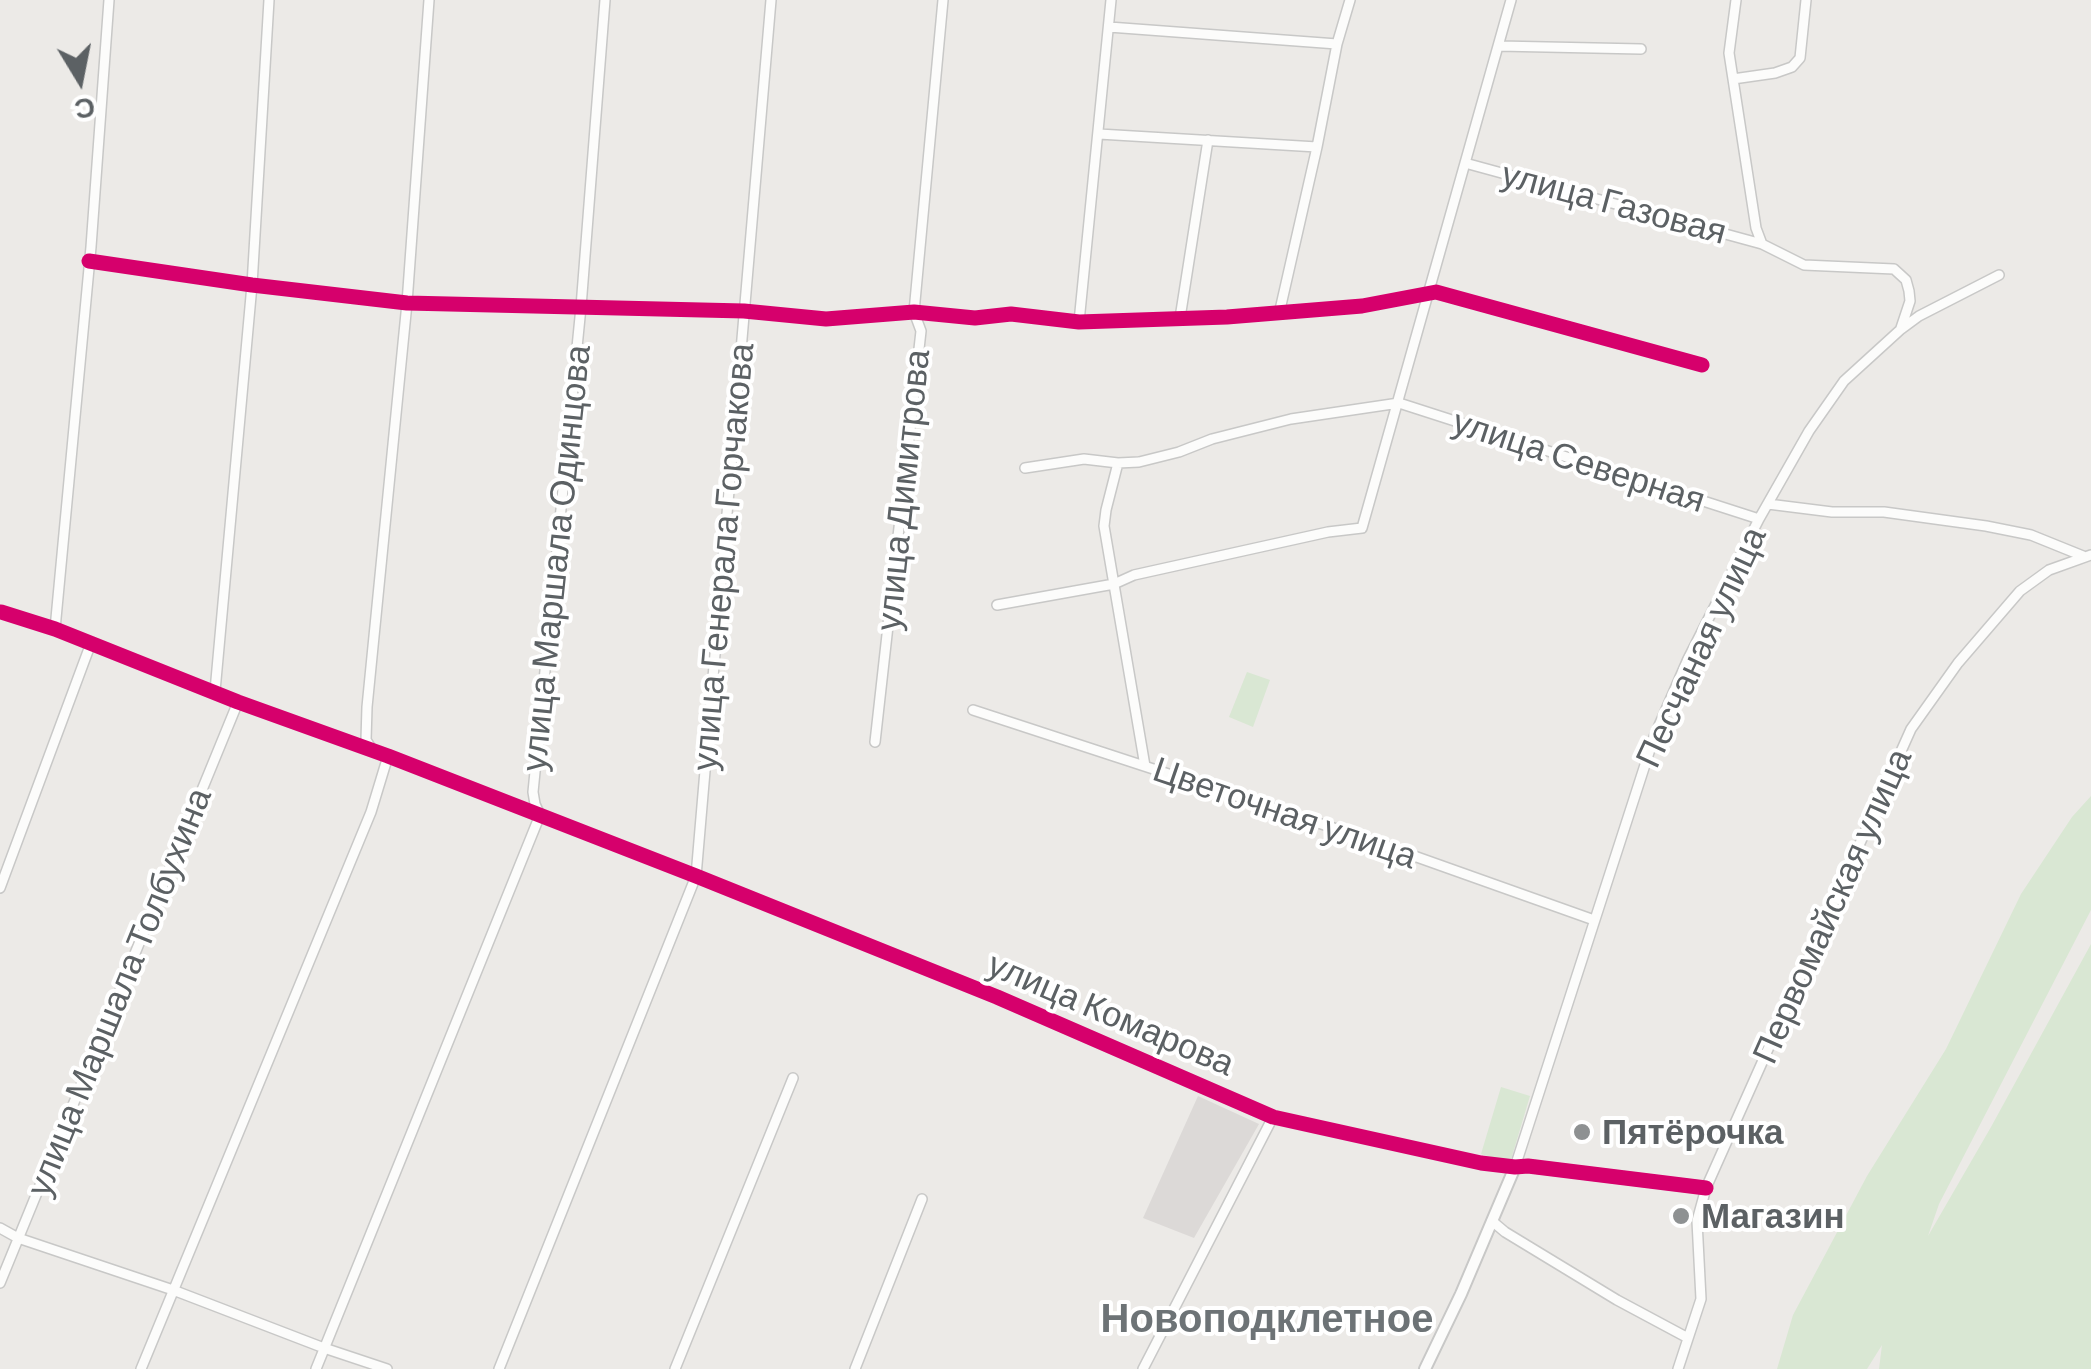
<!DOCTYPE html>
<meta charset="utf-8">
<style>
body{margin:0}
#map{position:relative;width:2091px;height:1369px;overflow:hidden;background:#eceae7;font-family:Barlow,sans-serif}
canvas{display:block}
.north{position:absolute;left:30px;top:30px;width:100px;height:100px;-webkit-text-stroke:8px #fff;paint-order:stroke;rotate:170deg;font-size:28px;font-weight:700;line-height:40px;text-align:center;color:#5c6164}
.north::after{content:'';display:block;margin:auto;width:35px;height:45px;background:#5c6164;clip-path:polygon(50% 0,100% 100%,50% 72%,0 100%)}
</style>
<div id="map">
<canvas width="2091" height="1369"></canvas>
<div class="north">С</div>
</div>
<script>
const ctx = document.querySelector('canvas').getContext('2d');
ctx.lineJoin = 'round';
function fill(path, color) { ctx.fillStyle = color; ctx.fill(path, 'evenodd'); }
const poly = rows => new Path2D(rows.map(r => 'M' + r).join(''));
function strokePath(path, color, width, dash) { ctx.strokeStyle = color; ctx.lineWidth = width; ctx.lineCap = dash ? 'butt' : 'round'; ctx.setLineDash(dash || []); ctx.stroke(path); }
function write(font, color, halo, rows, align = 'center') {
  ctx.font = font + ' Barlow,sans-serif'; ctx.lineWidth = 8; ctx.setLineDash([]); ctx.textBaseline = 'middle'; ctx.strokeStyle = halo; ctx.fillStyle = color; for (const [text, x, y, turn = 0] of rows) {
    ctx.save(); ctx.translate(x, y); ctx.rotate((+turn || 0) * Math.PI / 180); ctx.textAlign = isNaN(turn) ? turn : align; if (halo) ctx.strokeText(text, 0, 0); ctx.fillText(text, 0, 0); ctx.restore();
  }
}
fill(poly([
 [1198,1096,1259,1124,1194,1238,1143,1218]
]), '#dcd9d7');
fill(poly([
 [1247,672,1270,680,1253,727,1229,717],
 [2091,796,2091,910,1939,1204,1928,1236,1991,1127,2091,944,2091,1369,1879,1369,1882,1345,1867,1369,1777,1369,1793,1315,1867,1176,1946,1049,2021,894,2072,817],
 [1501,1087,1530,1096,1510,1163,1481,1154]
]), '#d9e7d3');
const minor = poly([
 [1736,0,1729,53,1756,228,1762,244],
 [1109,27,1337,44],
 [1499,46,1641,49],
 [1733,79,1775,73,1792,67,1800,58,1806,0],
 [1099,134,1317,147],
 [1465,163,1762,244,1804,265,1894,269,1906,280,1909,291,1910,301,1901,328],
 [89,261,252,285,407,303,744,311,826,319,914,312,975,318,1011,314,1079,322,1227,317,1362,306,1436,292,1702,365],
 [1279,314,1317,147,1337,44,1350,0],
 [1180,318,1208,140],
 [1079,322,1111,0],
 [1118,463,1106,510,1104,526,1145,766],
 [1025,468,1084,459,1118,463,1139,462,1179,452,1212,439,1291,419,1399,403,1759,519],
 [1768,504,1832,512,1884,512,1986,526,2031,535,2083,556],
 [997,605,1114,584,1134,575,1328,532,1362,528,1511,0],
 [1,612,55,629,238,702,388,756,696,876,997,997,1273,1117,1481,1163,1515,1167,1654,737,1688,659,1759,519,1809,431,1844,381,1900,330,1919,316,1999,275],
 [55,629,91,247,109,0],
 [215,691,252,285,269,0],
 [973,710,1355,835,1594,920],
 [875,742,921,331,914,312,943,0],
 [371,748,366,740,367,707,407,303,429,0],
 [0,888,91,643],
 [1492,1221,1505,1232,1617,1300,1688,1338],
 [0,1228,18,1238,173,1290,324,1348,387,1369],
 [0,1283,238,702],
 [141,1369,371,812,388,756],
 [316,1369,540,815,535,804,533,792,581,307,605,0],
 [499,1369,696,876,771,0],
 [675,1369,793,1078],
 [855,1369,922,1199],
 [1143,1369,1273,1117],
 [1678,1369,1701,1299,1697,1221,1706,1188,1911,729,1958,663,2020,591,2049,570,2091,555]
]);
const tertiary = poly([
 [1425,1369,1461,1294,1515,1167,1528,1166,1706,1188]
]);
strokePath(minor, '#c8c8c7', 12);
strokePath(tertiary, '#c8c8c7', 14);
strokePath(minor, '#fcfcfb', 9);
strokePath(tertiary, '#fcfcfb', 10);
strokePath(poly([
 [89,261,252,285,407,303,744,311,826,319,914,312,975,318,1011,314,1079,322,1227,317,1362,306,1436,292,1702,365],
 [1,612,55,629,238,702,388,756,696,876,997,997,1273,1117,1481,1163,1515,1167,1528,1166,1706,1188]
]), '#d6006c', 15);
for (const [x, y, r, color] of [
 [1582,1132,10,"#8e9192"],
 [1681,1216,10,"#8e9192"]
]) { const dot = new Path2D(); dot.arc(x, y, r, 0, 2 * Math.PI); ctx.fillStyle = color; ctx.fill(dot); strokePath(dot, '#fff', 4); }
write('35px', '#5c6164', '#fff', [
 ["улица Газовая",1614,203,15],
 ["улица Северная",1579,461,18],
 ["улица Димитрова",903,490,-84],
 ["улица Генерала Горчакова",723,557,-85],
 ["улица Маршала Одинцова",556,558,-84],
 ["Песчаная улица",1701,647,-65],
 ["Цветочная улица",1285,813,19],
 ["Первомайская улица",1832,906,-66],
 ["улица Маршала Толбухина",119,992,-68],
 ["улица Комарова",1111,1014,23]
]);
write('bold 35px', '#5c6164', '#fff', [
 ["Пятёрочка",1602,1132],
 ["Магазин",1701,1216]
], 'left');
write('bold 40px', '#6d7376', '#fff', [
 ["Новоподклетное",1267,1319]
]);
</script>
